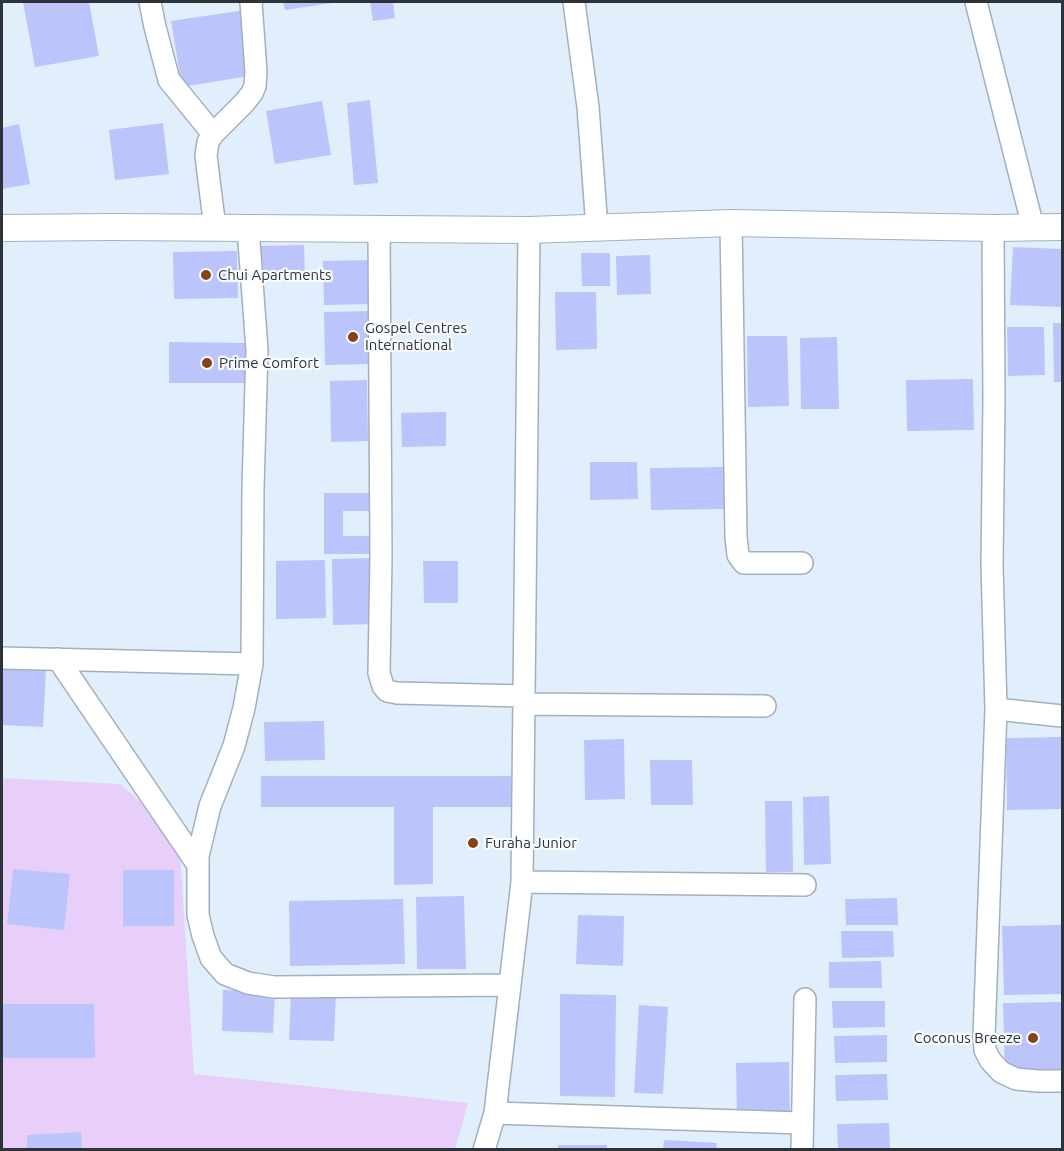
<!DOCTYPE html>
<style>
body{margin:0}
#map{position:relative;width:1064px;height:1151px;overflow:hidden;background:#e1effc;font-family:Ubuntu,sans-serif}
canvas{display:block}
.frame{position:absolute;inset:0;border:3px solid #2d3338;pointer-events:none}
</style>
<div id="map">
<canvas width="1064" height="1151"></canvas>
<div class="frame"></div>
</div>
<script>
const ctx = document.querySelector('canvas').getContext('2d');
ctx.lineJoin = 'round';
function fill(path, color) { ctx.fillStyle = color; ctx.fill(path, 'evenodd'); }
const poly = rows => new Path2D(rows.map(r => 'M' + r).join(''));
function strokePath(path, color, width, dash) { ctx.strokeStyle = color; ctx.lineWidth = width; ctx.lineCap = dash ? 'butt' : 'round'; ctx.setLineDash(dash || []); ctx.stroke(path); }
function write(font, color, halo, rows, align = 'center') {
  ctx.font = font + ' Ubuntu,sans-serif'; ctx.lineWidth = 4.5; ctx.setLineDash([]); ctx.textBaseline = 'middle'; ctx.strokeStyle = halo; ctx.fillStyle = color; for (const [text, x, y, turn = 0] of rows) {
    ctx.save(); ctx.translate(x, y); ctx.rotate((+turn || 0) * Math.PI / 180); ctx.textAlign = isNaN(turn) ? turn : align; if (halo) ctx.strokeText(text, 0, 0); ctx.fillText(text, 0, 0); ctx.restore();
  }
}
fill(poly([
 [2,778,120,784,179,835,194,1074,468,1103,455,1149,2,1150]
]), '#e8cffa');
fill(poly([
 [23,2,89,2,99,56,35,67],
 [283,2,332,2,332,3,285,10],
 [370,2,393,2,395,18,373,21],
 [245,10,255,75,182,87,171,21],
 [370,100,378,183,354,185,347,103],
 [322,101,331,155,275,164,266,111],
 [163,123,169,174,115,180,109,130],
 [19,124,30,184,2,189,2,128],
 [304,245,305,278,259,279,258,246],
 [1013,247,1062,249,1062,307,1010,305],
 [237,251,238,298,174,299,173,252],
 [581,253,610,253,610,286,582,286],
 [650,255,651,294,617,295,616,256],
 [375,260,376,304,324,305,323,261],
 [555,292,596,292,597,349,556,350],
 [371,311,372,364,325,365,324,312],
 [1053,323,1062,323,1062,382,1054,382],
 [1007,327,1044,327,1045,375,1008,376],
 [747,336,787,336,789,406,748,407],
 [837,337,839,409,801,409,800,338],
 [169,342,245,343,245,383,169,383],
 [973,379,974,430,907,431,906,380],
 [367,380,368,441,331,442,330,381],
 [446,412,446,446,402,447,401,413],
 [590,462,637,462,638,499,590,500],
 [725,467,726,509,651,510,650,468],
 [324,493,375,493,375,511,343,511,343,536,376,536,375,554,324,554],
 [376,558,377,624,333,625,332,559],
 [325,560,326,618,276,619,276,561],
 [423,561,458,561,458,603,424,603],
 [2,667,46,669,43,727,2,725],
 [324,721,325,760,265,761,264,722],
 [1062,737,1062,809,1007,810,1006,738],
 [624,739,625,799,585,800,584,740],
 [650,760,692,760,693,805,651,805],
 [261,776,511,776,511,807,433,807,433,884,394,885,394,807,261,807],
 [829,796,831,864,804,865,803,797],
 [765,801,792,801,793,872,766,872],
 [13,869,70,874,64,930,7,924],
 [123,870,174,870,174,926,123,926],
 [464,896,466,969,417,969,416,897],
 [897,898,898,925,846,925,845,899],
 [403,899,405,964,290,966,289,901],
 [578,915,624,916,623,966,576,964],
 [1062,925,1062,994,1004,995,1002,926],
 [841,931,893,931,894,957,842,958],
 [881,961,882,988,829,988,829,962],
 [223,990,275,992,273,1033,222,1031],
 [291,990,336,991,334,1041,289,1040],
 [560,994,616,995,615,1097,560,1096],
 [832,1001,885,1001,885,1027,833,1028],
 [1062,1002,1062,1072,1005,1073,1003,1003],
 [2,1004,94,1004,95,1058,2,1058],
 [639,1005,668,1007,663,1094,634,1093],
 [887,1035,887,1062,835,1063,834,1036],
 [789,1062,790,1115,737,1116,736,1063],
 [887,1074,888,1100,836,1101,835,1075],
 [889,1123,890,1150,838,1150,837,1124],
 [81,1132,82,1150,27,1150,27,1135],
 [664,1140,717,1143,716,1150,663,1150],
 [558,1145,607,1145,607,1150,558,1150]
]), '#bbc4fb');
const minor = poly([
 [150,2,155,27,169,80,213,134],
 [574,2,588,107,597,228],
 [976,2,1033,227],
 [731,223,736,537,738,555,744,563,802,563],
 [215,228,206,156,208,142,213,134,244,103,252,93,255,86,256,72,251,2],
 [248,228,257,350,253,488,252,664,244,708,234,746,210,806,198,856,198,915,203,936,211,958,225,974,248,983,274,987,510,985],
 [993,228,994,399,992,565,996,709,984,1036,985,1050,990,1060,1001,1072,1016,1079,1038,1081,1062,1081],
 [379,229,381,557,379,673,383,686,387,691,397,693,524,696],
 [2,658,252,664],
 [58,659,198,865],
 [524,704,765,706],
 [996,709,1062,716],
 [522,882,805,885],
 [495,1113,801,1123],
 [484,1150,495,1113,522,882,529,230],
 [802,1150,805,999]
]);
const tertiary = poly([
 [2,228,112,227,529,230,731,223,993,228,1062,227]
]);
strokePath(minor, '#a3b0bc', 24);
strokePath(tertiary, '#a3b0bc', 28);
strokePath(minor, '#fff', 21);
strokePath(tertiary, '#fff', 26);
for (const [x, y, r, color] of [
 [206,275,6,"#874218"],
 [353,337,6,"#874218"],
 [207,363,6,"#874218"],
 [473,843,6,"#874218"],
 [1033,1038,6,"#874218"]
]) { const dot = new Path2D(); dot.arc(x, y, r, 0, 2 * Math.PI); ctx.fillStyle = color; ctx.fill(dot); strokePath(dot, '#f8fbfe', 2); }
write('15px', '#2d3338', '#f8fbfe', [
 ["Chui Apartments",218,275],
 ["Gospel Centres",365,328],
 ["International",365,345],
 ["Prime Comfort",219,363],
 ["Furaha Junior",485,843],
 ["Coconus Breeze",1021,1038,"right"]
], 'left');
</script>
